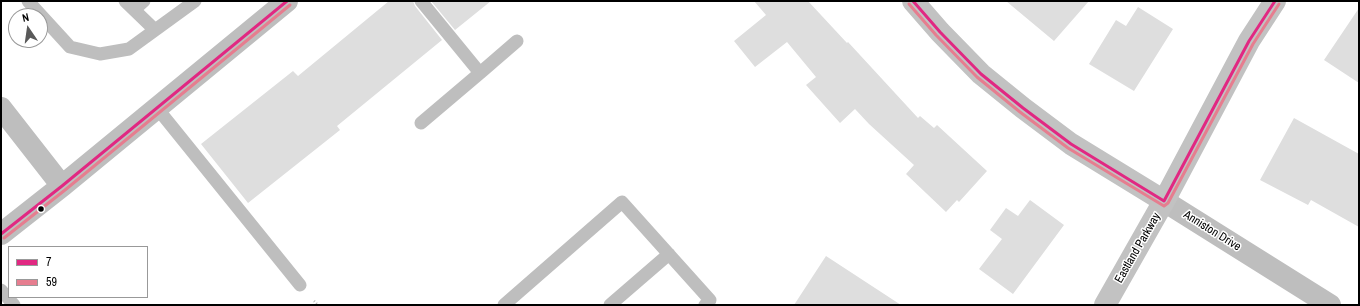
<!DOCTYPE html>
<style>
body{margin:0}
#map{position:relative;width:1360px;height:306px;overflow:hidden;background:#fff;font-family:"Archivo Narrow",sans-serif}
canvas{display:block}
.frame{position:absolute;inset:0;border:2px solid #000;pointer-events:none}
.legend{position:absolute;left:8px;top:246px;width:140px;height:52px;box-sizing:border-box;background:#fff;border:1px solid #999;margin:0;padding:5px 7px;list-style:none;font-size:12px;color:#000}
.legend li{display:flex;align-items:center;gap:8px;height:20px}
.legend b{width:20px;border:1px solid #999}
.north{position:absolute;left:8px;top:8px;width:40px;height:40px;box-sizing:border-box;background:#fff;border:1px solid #999;border-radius:50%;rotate:347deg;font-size:11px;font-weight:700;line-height:16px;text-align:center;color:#000}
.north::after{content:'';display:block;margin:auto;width:14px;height:18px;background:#595959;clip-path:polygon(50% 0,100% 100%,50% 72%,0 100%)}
</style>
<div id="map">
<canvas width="1360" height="306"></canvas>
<div class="frame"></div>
<ul class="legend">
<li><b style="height:5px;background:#e12882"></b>7</li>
<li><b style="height:5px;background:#e67d8f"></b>59</li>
</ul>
<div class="north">N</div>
</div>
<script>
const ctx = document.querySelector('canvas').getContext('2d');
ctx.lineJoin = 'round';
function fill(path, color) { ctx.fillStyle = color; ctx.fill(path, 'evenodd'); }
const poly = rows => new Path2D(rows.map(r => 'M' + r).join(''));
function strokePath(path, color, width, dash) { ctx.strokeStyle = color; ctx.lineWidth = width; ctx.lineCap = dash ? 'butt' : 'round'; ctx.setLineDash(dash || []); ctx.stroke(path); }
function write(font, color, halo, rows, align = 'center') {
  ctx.font = font + ' "Archivo Narrow",sans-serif'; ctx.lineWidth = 3; ctx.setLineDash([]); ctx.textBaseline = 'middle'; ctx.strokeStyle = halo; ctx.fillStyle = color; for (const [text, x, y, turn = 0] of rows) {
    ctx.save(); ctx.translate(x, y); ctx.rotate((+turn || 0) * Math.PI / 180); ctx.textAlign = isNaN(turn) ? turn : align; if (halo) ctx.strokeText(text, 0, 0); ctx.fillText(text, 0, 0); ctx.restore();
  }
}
fill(poly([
 [389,1,413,1,415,6,442,40,337,126,340,130,248,203,201,144,293,71,298,76],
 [431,1,491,1,455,30],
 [754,1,808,1,847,43,848,42,918,118,920,116,934,128,937,125,987,171,959,202,957,200,946,212,906,174,914,165,869,124,855,109,840,123,806,85,816,77,787,42,755,67,734,41,766,15],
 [1006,1,1089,1,1054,41],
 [1138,7,1173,29,1134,91,1089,64,1116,20,1126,26],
 [1359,8,1359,83,1324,60],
 [1294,118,1359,154,1359,227,1311,200,1308,205,1260,180],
 [1030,200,1064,225,1013,294,979,269,1002,239,990,230,1006,208,1018,216],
 [826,256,901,305,794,305]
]), '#dedede');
strokePath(poly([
 [314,301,318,305]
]), '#b9b9b9', 2.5, [1, 2]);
strokePath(poly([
 [28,1,70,47,100,54,129,49,195,1],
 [125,1,155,30],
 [421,1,480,73,421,123],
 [134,10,144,1],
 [480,73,517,41],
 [157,108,300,285],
 [1,290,14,305],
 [504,305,622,202,710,300,705,305],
 [610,305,669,254]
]), '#bebebe', 13);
strokePath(poly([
 [1,108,62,186],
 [1164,201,1330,305],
 [1,234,62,186,287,1]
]), '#bebebe', 22);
strokePath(poly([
 [913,1,940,32,981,74,1023,108,1071,144,1164,201],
 [1105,305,1164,201,1249,41,1275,1]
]), '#c2c2c2', 22);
strokePath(poly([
 [913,1,940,32,981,74,1023,108,1071,144,1164,201,1249,41,1275,1],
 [1,234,62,186,287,1]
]), '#e12882', 3);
strokePath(poly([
 [909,4,936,35,977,77,1020,112,1068,148,1164,206,1168,203,1253,44,1279,4],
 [4,238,65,190,290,5]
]), '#e67d8f', 3);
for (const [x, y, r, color] of [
 [41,209,3.5,"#000"]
]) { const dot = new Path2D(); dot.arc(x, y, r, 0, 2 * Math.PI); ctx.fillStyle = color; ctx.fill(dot); strokePath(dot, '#fff', 1.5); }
write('12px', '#000', '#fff', [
 ["Anniston Drive",1212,231,32],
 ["Eastland Parkway",1138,248,-60]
]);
</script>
